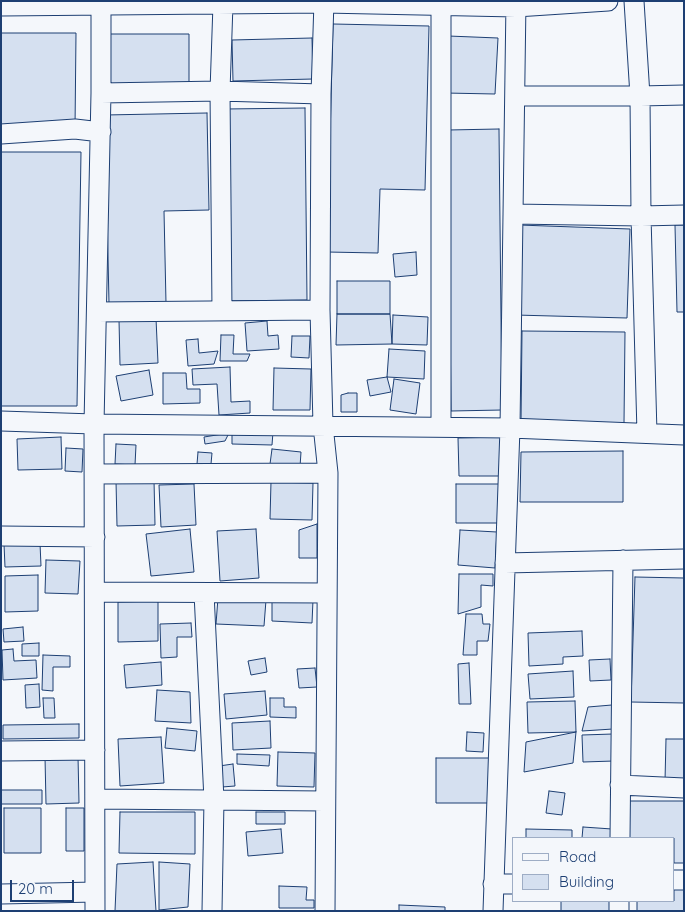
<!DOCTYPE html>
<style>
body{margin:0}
#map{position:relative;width:685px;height:912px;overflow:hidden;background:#f4f7fb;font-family:Quicksand,sans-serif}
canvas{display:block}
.frame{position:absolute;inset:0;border:2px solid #1d3f73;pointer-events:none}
.legend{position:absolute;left:512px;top:837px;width:162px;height:65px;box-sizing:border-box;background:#f4f7fb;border:1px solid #9eadc5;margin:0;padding:6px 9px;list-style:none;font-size:15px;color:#1d3f73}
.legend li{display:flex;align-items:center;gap:10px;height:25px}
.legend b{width:25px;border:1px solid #9eadc5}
.scale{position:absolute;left:10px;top:880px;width:64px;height:22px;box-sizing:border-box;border:2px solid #1d3f73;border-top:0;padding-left:6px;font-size:15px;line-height:18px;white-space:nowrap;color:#1d3f73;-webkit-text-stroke:4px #f4f7fb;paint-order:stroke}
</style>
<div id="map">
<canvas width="685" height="912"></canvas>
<div class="frame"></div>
<ul class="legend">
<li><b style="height:6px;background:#f4f7fb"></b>Road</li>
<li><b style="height:14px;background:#d5e0f0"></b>Building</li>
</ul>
<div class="scale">20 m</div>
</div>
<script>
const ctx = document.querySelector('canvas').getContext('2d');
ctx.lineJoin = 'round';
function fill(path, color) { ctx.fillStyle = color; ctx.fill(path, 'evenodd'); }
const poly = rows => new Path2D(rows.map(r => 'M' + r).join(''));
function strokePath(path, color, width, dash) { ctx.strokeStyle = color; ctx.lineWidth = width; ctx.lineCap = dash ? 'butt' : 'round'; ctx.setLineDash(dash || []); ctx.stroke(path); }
const building = poly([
 [333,24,429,26,425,190,380,189,378,253,327,252,333,24],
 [1,33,76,33,75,129,1,129,1,33],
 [107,34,189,34,189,86,107,86,107,34],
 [448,36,498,38,495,94,445,93,448,36],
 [312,38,313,79,233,81,232,40,312,38],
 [305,108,307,300,227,301,225,109,305,108],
 [207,113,209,210,164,211,166,303,109,304,105,115,207,113],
 [499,129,502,410,451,411,448,130,499,129],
 [1,152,81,152,77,406,1,406,1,152],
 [519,225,630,229,627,318,515,315,519,225],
 [675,225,684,225,684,312,677,312,675,225],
 [416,252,417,275,395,277,393,254,416,252],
 [337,281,390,281,390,314,337,314,337,281],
 [337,314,390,314,392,344,336,345,337,314],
 [393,315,428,317,427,345,392,344,393,315],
 [156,318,158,363,120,365,119,320,156,318],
 [267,321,268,336,278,335,279,349,247,351,245,323,267,321],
 [522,331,625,332,624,423,521,422,522,331],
 [221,335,234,335,233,354,250,354,247,361,220,361,221,335],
 [292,336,310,336,309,358,291,357,292,336],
 [198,339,199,353,218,351,214,364,188,366,186,340,198,339],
 [389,349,425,351,424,379,387,377,389,349],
 [230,367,231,402,250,401,250,413,219,415,217,384,193,385,192,369,230,367],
 [274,368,311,369,310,410,273,410,274,368],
 [149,370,153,395,121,401,116,376,149,370],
 [163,373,186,373,187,389,200,389,200,403,163,404,163,373],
 [387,377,391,392,370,396,367,380,387,377],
 [394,379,420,383,416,414,390,410,394,379],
 [348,393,357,393,357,412,341,412,341,395,348,393],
 [232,431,273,432,272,445,232,444,232,431],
 [229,433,225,441,205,444,204,437,229,433],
 [61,437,62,469,18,470,17,439,61,437],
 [504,437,504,476,459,476,458,438,504,437],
 [116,444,136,445,135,465,115,464,116,444],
 [66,448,83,449,82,472,65,471,66,448],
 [272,449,301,452,300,467,270,464,272,449],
 [623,451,623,502,520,502,521,452,623,451],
 [198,452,212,453,211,464,197,464,198,452],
 [154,480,155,525,117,526,116,481,154,480],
 [271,482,313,483,312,520,270,519,271,482],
 [194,484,196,525,161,527,159,485,194,484],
 [456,484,500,484,500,523,456,523,456,484],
 [317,524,317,558,299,558,299,530,317,524],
 [190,529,194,572,151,576,146,534,190,529],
 [256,529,259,578,220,581,217,531,256,529],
 [460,530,497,532,495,568,458,565,460,530],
 [40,543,41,566,5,567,4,544,40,543],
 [46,560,80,561,78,594,45,593,46,560],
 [459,574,493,574,493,586,481,585,481,607,458,614,459,574],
 [38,575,38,611,5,612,5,576,38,575],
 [635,577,684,578,684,703,631,702,635,577],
 [218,598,266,600,264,626,216,624,218,598],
 [272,598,313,600,312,623,272,621,272,598],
 [158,601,158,641,118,642,118,602,158,601],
 [466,614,482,614,483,624,490,624,488,641,477,641,477,655,463,655,466,614],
 [191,623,192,637,177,637,177,657,161,658,160,624,191,623],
 [23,627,24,641,4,642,3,629,23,627],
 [582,631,583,656,563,657,563,664,529,666,528,633,582,631],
 [39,643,39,656,22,656,22,644,39,643],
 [13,649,14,661,36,660,37,678,3,680,2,650,13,649],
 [43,655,70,656,70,667,53,667,53,691,42,690,43,655],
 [265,658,267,672,251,675,248,661,265,658],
 [610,659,611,680,590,681,589,660,610,659],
 [161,662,162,685,126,688,124,665,161,662],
 [469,663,471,704,459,704,458,664,469,663],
 [315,668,317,687,299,688,297,669,315,668],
 [573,671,574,697,530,699,528,674,573,671],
 [39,684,40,707,26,708,25,685,39,684],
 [157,690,190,692,191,723,155,721,157,690],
 [265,691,267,715,226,719,224,694,265,691],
 [43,698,54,698,55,718,44,718,43,698],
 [270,698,284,698,284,707,296,707,296,718,270,717,270,698],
 [575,701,576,732,528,733,527,702,575,701],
 [612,705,613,729,582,731,588,707,612,705],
 [270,721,271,748,233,750,232,723,270,721],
 [79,724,79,738,3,739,3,725,79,724],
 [167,728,197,731,195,751,165,748,167,728],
 [467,732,484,733,483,752,466,751,467,732],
 [576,732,573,763,524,772,526,742,576,732],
 [613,734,614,761,583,762,582,735,613,734],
 [161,737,164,783,120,786,118,739,161,737],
 [666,739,684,739,684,781,665,781,666,739],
 [278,752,315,753,314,787,277,786,278,752],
 [237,754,270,755,269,766,237,764,237,754],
 [78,756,79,803,46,804,45,757,78,756],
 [436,758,491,758,490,803,436,803,436,758],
 [233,764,235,786,222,787,219,766,233,764],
 [1,790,42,790,42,804,1,804,1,790],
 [549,791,565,793,562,815,546,813,549,791],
 [624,801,684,801,684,863,674,863,674,838,624,838,624,801],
 [4,808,41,808,41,853,4,853,4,808],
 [66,808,84,808,84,851,66,851,66,808],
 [120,812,195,812,195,854,119,853,120,812],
 [256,812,285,812,285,824,256,824,256,812],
 [583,827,612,829,611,838,582,838,583,827],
 [281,829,283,853,248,856,246,832,281,829],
 [526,829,572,830,572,838,526,838,526,829],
 [153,862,156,911,115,911,117,864,153,862],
 [159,862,190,864,188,907,159,910,159,862],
 [279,886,307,887,306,900,314,900,314,908,279,908,279,886],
 [674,889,684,889,684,911,637,911,637,901,674,901,674,889],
 [561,901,611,901,611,911,561,911,561,901],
 [399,905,445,907,445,911,399,911,399,905]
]);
fill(building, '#d5e0f0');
strokePath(building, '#1d3f73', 1);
const minor = poly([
 [324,1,321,94,320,310,323,425,328,473,325,911],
 [634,1,640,96,641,216,647,433],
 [1,6,324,3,516,7,608,1],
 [101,93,220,91,321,94],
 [515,96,640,96,684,95],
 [1,134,75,129,101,132],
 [513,214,641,216,684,215],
 [222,311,220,91,223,4],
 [97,312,320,310],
 [1,421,94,424,510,428,684,435],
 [441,427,441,1],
 [94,474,328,473],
 [1,536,95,537],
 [505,563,684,559],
 [95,592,327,593],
 [204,593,214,800,212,911],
 [1,751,95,750],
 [620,785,684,788],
 [95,799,325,801],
 [620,838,623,560],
 [674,880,684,880],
 [493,884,514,884],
 [1,894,95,892],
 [95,911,94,424,101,93,101,1],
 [493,911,510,428,516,1],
 [619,911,619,901]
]);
strokePath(minor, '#1d3f73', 21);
strokePath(minor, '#f4f7fb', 19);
</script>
